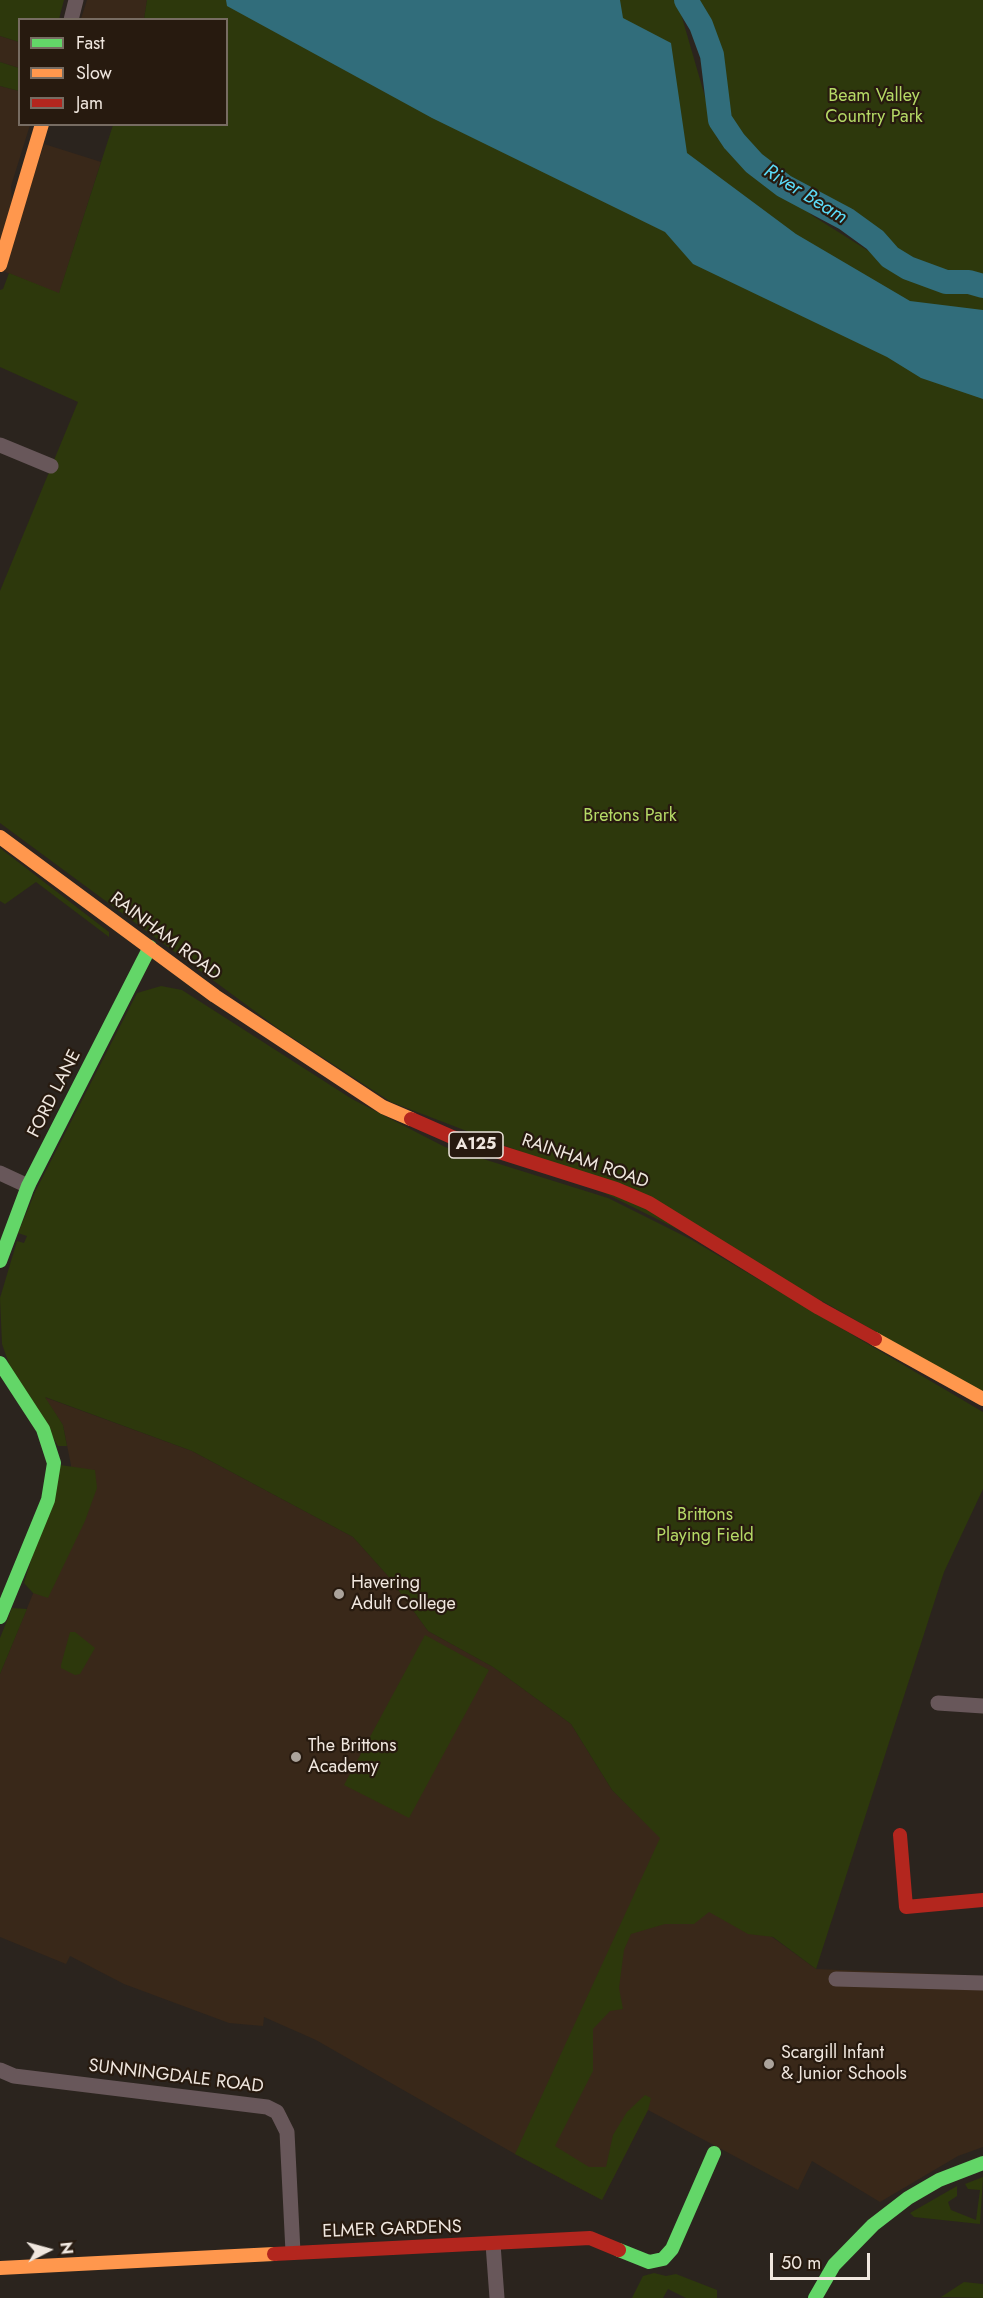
<!DOCTYPE html>
<style>
body{margin:0}
#map{position:relative;width:983px;height:2298px;overflow:hidden;background:#2b241e;font-family:Jost,sans-serif}
canvas{display:block}
.legend{position:absolute;left:18px;top:18px;width:210px;height:108px;box-sizing:border-box;background:#271a0f;border:2px solid #776c62;margin:0;padding:8px 10px;list-style:none;font-size:18px;color:#f0e7df}
.legend li{display:flex;align-items:center;gap:12px;height:30px}
.legend b{width:30px;border:2px solid #776c62}
.north{position:absolute;left:18px;top:2220px;width:60px;height:60px;-webkit-text-stroke:4px #271a0f;paint-order:stroke;rotate:84deg;font-size:16px;font-weight:700;line-height:24px;text-align:center;color:#f0e7df}
.north::after{content:'';display:block;margin:auto;width:21px;height:27px;background:#f0e7df;clip-path:polygon(50% 0,100% 100%,50% 72%,0 100%)}
.scale{position:absolute;left:770px;top:2253px;width:100px;height:27px;box-sizing:border-box;border:3px solid #f0e7df;border-top:0;padding-left:8px;font-size:18px;line-height:21px;white-space:nowrap;color:#f0e7df;-webkit-text-stroke:4px #271a0f;paint-order:stroke}
</style>
<div id="map">
<canvas width="983" height="2298"></canvas>
<ul class="legend">
<li><b style="height:8px;background:#63d668"></b>Fast</li>
<li><b style="height:8px;background:#ff974d"></b>Slow</li>
<li><b style="height:8px;background:#b3261e"></b>Jam</li>
</ul>
<div class="north">N</div>
<div class="scale">50 m</div>
</div>
<script>
const ctx = document.querySelector('canvas').getContext('2d');
ctx.lineJoin = 'round';
function fill(path, color) { ctx.fillStyle = color; ctx.fill(path, 'evenodd'); }
const poly = rows => new Path2D(rows.map(r => 'M' + r).join(''));
function strokePath(path, color, width, dash) { ctx.strokeStyle = color; ctx.lineWidth = width; ctx.lineCap = dash ? 'butt' : 'round'; ctx.setLineDash(dash || []); ctx.stroke(path); }
function write(font, color, halo, rows, align = 'center') {
  ctx.font = font + ' Jost,sans-serif'; ctx.lineWidth = 4.5; ctx.setLineDash([]); ctx.textBaseline = 'middle'; ctx.strokeStyle = halo; ctx.fillStyle = color; for (const [text, x, y, turn = 0] of rows) {
    ctx.save(); ctx.translate(x, y); ctx.rotate((+turn || 0) * Math.PI / 180); ctx.textAlign = isNaN(turn) ? turn : align; if (halo) ctx.strokeText(text, 0, 0); ctx.fillText(text, 0, 0); ctx.restore();
  }
}
fill(poly([
 [87,0,147,0,144,19,81,19],
 [0,36,19,42,19,68,0,62],
 [0,86,19,91,20,124,30,125,11,186,13,211,0,254],
 [44,144,101,162,59,294,3,271],
 [44,1397,192,1451,353,1537,388,1576,428,1631,493,1667,571,1724,612,1790,735,1910,816,1969,983,1976,983,2147,958,2156,880,2202,812,2161,798,2190,648,2110,602,2200,515,2154,316,2040,264,2017,263,2026,229,2023,124,1984,70,1956,66,1964,0,1937,0,1674,60,1528,70,1491,71,1465,63,1425]
]), '#392819');
fill(poly([
 [0,0,64,0,59,19,20,20,19,42,0,36],
 [147,0,674,0,679,7,717,138,813,216,913,279,983,288,983,1393,822,1301,524,1153,391,1102,279,1029,0,823,0,591,78,402,0,367,0,290,3,289,9,273,59,293,113,125,226,124,226,20,144,19],
 [699,0,983,0,983,280,908,265,880,235,758,159,729,115,714,27],
 [0,62,19,68,19,91,0,86],
 [0,848,109,932,109,937,36,882,5,904,0,901],
 [161,986,182,990,352,1099,445,1147,608,1198,692,1240,983,1412,983,1489,944,1572,816,1969,773,1937,748,1934,709,1912,694,1924,665,1924,631,1934,624,1950,619,1988,623,2009,610,2011,593,2029,593,2071,555,2146,589,2167,606,2167,613,2135,627,2112,645,2095,651,2098,648,2110,602,2200,515,2154,660,1838,612,1790,571,1724,493,1667,428,1631,388,1576,353,1537,192,1451,45,1397,63,1425,67,1446,58,1446,10,1367,2,1344,0,1298,17,1241,24,1243,27,1236,18,1233,36,1190,137,993],
 [60,1465,95,1470,97,1488,85,1521,48,1598,33,1593,24,1583],
 [12,1608,27,1609,0,1674,0,1638],
 [70,1632,75,1632,95,1648,80,1674,75,1675,61,1668,61,1665],
 [425,1635,489,1670,409,1818,344,1785],
 [983,2177,980,2224,914,2217,910,2213,957,2186,957,2196,948,2202,951,2210,976,2220,980,2190,968,2189,965,2184],
 [654,2273,666,2276,676,2274,717,2290,717,2298,686,2298,668,2289,663,2298,632,2298,643,2276],
 [964,2282,983,2284,983,2298,941,2297]
]), '#2d380c');
fill(poly([
 [226,0,620,0,623,18,671,43,687,153,796,234,910,301,983,310,983,399,921,378,887,357,693,264,665,232,432,118,227,6]
]), '#316d7b');
strokePath(poly([
 [686,0,701,25,712,55,720,120,734,141,754,163,784,186,846,219,875,240,890,257,908,268,946,282,969,282,983,286]
]), '#316d7b', 24);
strokePath(poly([
 [71,20,76,0],
 [0,445,51,466],
 [0,1173,28,1186],
 [938,1703,983,1706],
 [836,1979,983,1983],
 [0,2070,14,2076,267,2107,277,2112,287,2132,293,2252],
 [493,2244,497,2298]
]), '#68575a', 15);
strokePath(poly([
 [0,1261,28,1186,150,947],
 [0,1363,43,1429,54,1463,48,1500,0,1617],
 [619,2250,649,2262,663,2259,672,2249,714,2153],
 [815,2298,834,2265,873,2225,908,2198,939,2180,983,2163]
]), '#63d668', 14);
strokePath(poly([
 [0,265,42,124],
 [0,837,215,996,383,1107,411,1119],
 [875,1339,983,1399],
 [0,2268,274,2254]
]), '#ff974d', 14);
strokePath(poly([
 [411,1119,452,1137,616,1189,649,1203,819,1308,875,1339],
 [900,1835,906,1907,983,1900],
 [274,2254,590,2238,619,2250]
]), '#b3261e', 14);
for (const [x, y, r, color] of [
 [339,1594,6,"#aba39b"],
 [296,1757,6,"#aba39b"],
 [769,2064,6,"#aba39b"]
]) { const dot = new Path2D(); dot.arc(x, y, r, 0, 2 * Math.PI); ctx.fillStyle = color; ctx.fill(dot); strokePath(dot, '#271a0f', 2); }
for (const [x, y, w] of [
 [476,1145,54]
]) { const box = new Path2D(); box.roundRect(x - w / 2, y - 13, w, 26, 4.5); ctx.fillStyle = '#271a0f'; ctx.fill(box); strokePath(box, '#f0e7df', 1.5); }
write('bold 16px', '#f0e7df', null, [
 ["A125",476,1145]
]);
write('18px', '#b5d966', '#271a0f', [
 ["Beam Valley",874,97],
 ["Country Park",874,118],
 ["Bretons Park",630,817],
 ["Brittons",705,1516],
 ["Playing Field",705,1537]
]);
write('18px', '#f0e7df', '#271a0f', [
 ["RAINHAM ROAD",165,937,37],
 ["FORD LANE",55,1094,-63],
 ["RAINHAM ROAD",585,1162,19],
 ["SUNNINGDALE ROAD",176,2077,7],
 ["ELMER GARDENS",392,2230,-2]
]);
write('18px', '#f0e7df', '#271a0f', [
 ["Havering",351,1584],
 ["Adult College",351,1605],
 ["The Brittons",308,1747],
 ["Academy",308,1768],
 ["Scargill Infant",781,2054],
 ["& Junior Schools",781,2075]
], 'left');
write('italic 20px', '#5bdaf7', '#271a0f', [
 ["River Beam",805,195,32]
]);
</script>
